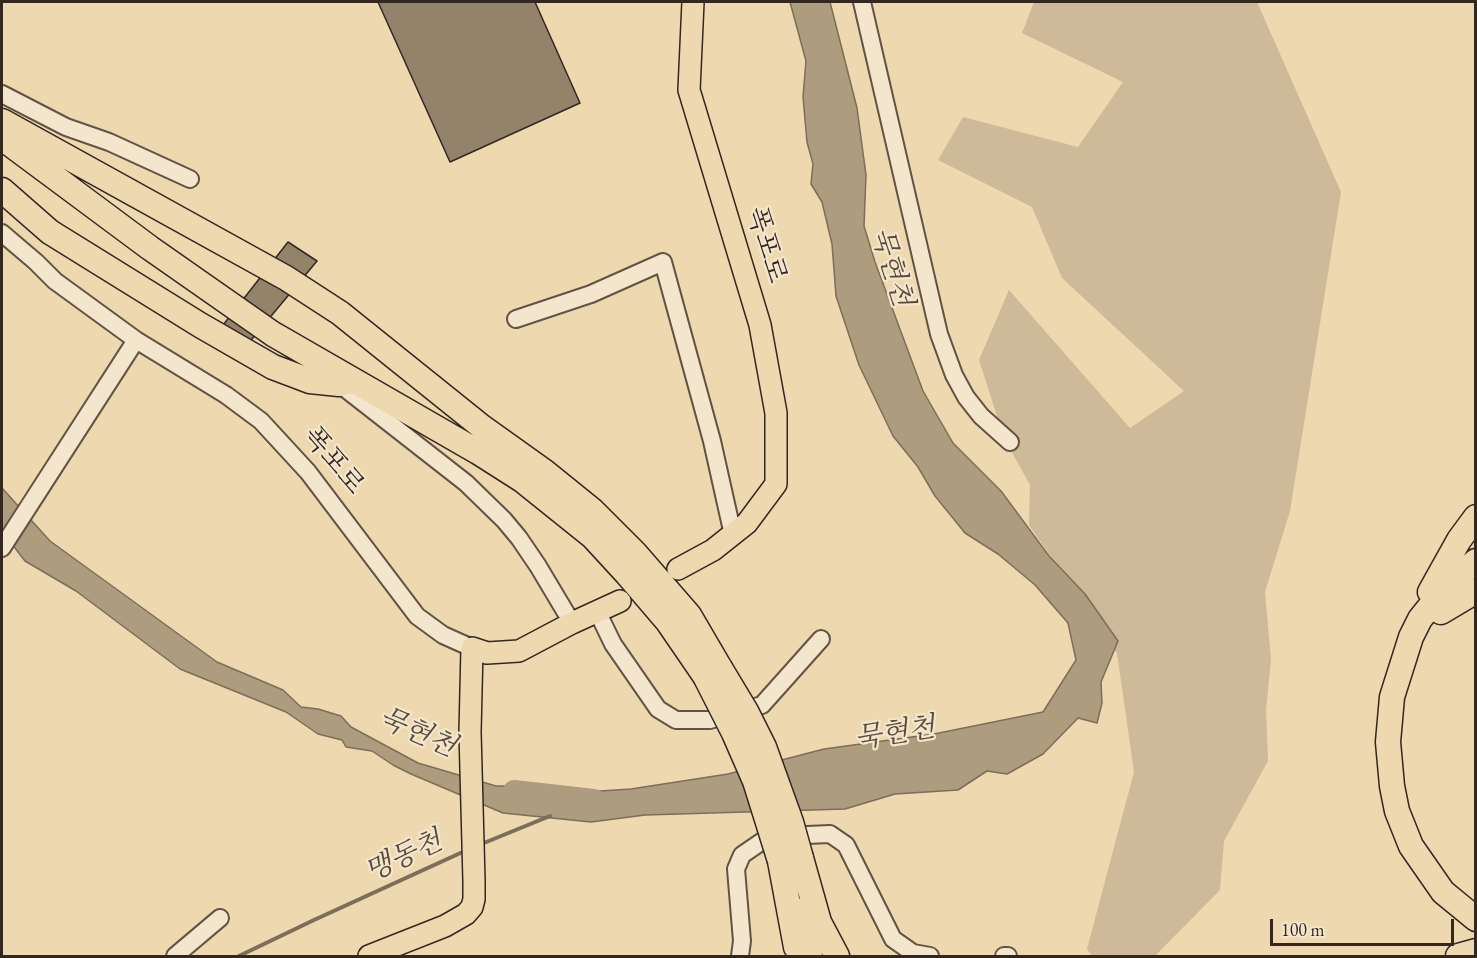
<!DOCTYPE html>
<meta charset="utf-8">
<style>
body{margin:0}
#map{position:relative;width:1477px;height:958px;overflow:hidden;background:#edd8b0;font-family:"EB Garamond",serif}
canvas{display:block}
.frame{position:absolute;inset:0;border:3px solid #342720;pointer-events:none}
.scale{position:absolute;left:1270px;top:919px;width:184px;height:27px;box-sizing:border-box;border:3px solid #342720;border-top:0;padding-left:8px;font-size:18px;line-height:21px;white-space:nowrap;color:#342720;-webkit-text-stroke:4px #f3e6cc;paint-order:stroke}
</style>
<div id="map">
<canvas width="1477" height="958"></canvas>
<div class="frame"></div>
<div class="scale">100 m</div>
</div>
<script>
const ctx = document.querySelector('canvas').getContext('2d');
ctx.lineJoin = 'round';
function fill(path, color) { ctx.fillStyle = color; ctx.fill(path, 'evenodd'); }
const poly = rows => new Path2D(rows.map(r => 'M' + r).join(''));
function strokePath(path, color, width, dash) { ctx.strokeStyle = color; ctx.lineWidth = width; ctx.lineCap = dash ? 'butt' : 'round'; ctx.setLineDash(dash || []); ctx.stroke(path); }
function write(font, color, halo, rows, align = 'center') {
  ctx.font = font + ' "EB Garamond","Noto Serif KR",serif'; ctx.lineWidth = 4.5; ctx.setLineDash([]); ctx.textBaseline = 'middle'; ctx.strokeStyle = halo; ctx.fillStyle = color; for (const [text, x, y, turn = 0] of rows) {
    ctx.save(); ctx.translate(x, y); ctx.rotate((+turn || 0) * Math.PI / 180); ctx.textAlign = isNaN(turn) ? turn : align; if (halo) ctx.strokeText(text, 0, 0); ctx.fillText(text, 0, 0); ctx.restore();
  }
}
fill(poly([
 [1034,2,1257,2,1341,192,1290,511,1265,592,1271,659,1266,710,1268,761,1224,841,1220,890,1155,956,1092,956,1087,949,1134,772,1117,653,1029,525,1030,485,1004,438,979,360,1009,290,1130,428,1184,391,1062,278,1032,207,938,160,963,117,1078,147,1123,82,1022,33]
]), '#ceba98');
const water = poly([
 [790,2,830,2,857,108,866,175,864,226,875,262,923,391,953,443,1001,491,1049,556,1085,594,1118,641,1101,682,1102,703,1097,723,1078,718,1043,754,1007,774,987,771,958,790,895,794,845,809,645,815,591,822,503,813,411,774,393,765,372,751,346,747,342,740,318,734,286,712,180,669,76,591,25,561,2,531,2,488,50,541,217,662,283,690,301,707,318,709,341,716,351,727,418,763,496,786,515,786,558,799,585,792,631,789,728,774,824,749,934,734,1043,712,1076,660,1068,623,1035,585,998,554,965,533,935,496,918,467,893,436,859,365,836,296,832,244,822,202,811,184,813,164,807,142,803,97,806,61,790,2]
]);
fill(water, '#ae9c7f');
strokePath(water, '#7d6d59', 1.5);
strokePath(poly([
 [479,845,550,816],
 [239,956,314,920,467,850]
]), '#7d6d59', 4);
strokePath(poly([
 [514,791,594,800]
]), '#ae9c7f', 22);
const building = poly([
 [378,2,535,2,580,103,450,162,378,2],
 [288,242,317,261,237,357,209,343,288,242]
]);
fill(building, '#94836b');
strokePath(building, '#342720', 1.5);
const minor = poly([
 [862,2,939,334,954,375,966,397,981,416,1010,442],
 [2,94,66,127,109,142,190,179],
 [2,233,36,262,55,281,136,340,226,395,261,421,308,472,417,616,443,635,472,648],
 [516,319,591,294,663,262,712,441,733,535],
 [333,379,466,483,504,520,519,538,538,566,572,623],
 [2,548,136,340],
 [597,611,613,644,658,709,676,720,710,720,762,705,821,639],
 [175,956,220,918],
 [740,956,742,941,736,869,742,855,761,842,807,835,830,834,846,845,893,939,913,953,930,956],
 [1004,956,1008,956]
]);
const major = poly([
 [678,569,713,550,747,523,776,484,776,413,760,325,689,90,693,2],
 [369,956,445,926,466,914,472,907,474,899,474,881,470,732,472,648,487,653,519,651,572,623,620,601]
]);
const highway = poly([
 [2,121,286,278,340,313,482,427,545,472,592,510,636,554,689,615,720,668],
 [2,138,150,248,273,334,478,452,522,480,593,537,627,574,668,622,705,676],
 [2,190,50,232,200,325,273,367,310,381,339,384,351,381],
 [1476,561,1445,588,1420,619,1411,637,1392,697,1388,742,1392,786,1397,811,1411,846,1443,892,1476,919],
 [1430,592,1459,540,1476,517],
 [1441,612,1476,591],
 [801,858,819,922,837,956],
 [780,861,796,947],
 [807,908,810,956],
 [1458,956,1476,951]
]);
strokePath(minor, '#625344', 20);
strokePath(major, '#342720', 24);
strokePath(highway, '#342720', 27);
strokePath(minor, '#f3e6cc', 16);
strokePath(major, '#edd8b0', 21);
strokePath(highway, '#edd8b0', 24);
const highwayBridge = poly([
 [720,668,747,713,764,747,791,822,801,858],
 [705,676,734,733,755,781,780,861]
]);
strokePath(highwayBridge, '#342720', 27, []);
strokePath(highwayBridge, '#edd8b0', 24);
write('27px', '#342720', '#f3e6cc', [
 ["폭포로",766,245,73],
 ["폭포로",333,461,50]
]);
write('italic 28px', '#594a3c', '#f3e6cc', [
 ["묵현천",891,267,73],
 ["묵현천",417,733,24],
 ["묵현천",895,734,-9],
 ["맹동천",404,857,-25]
]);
</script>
